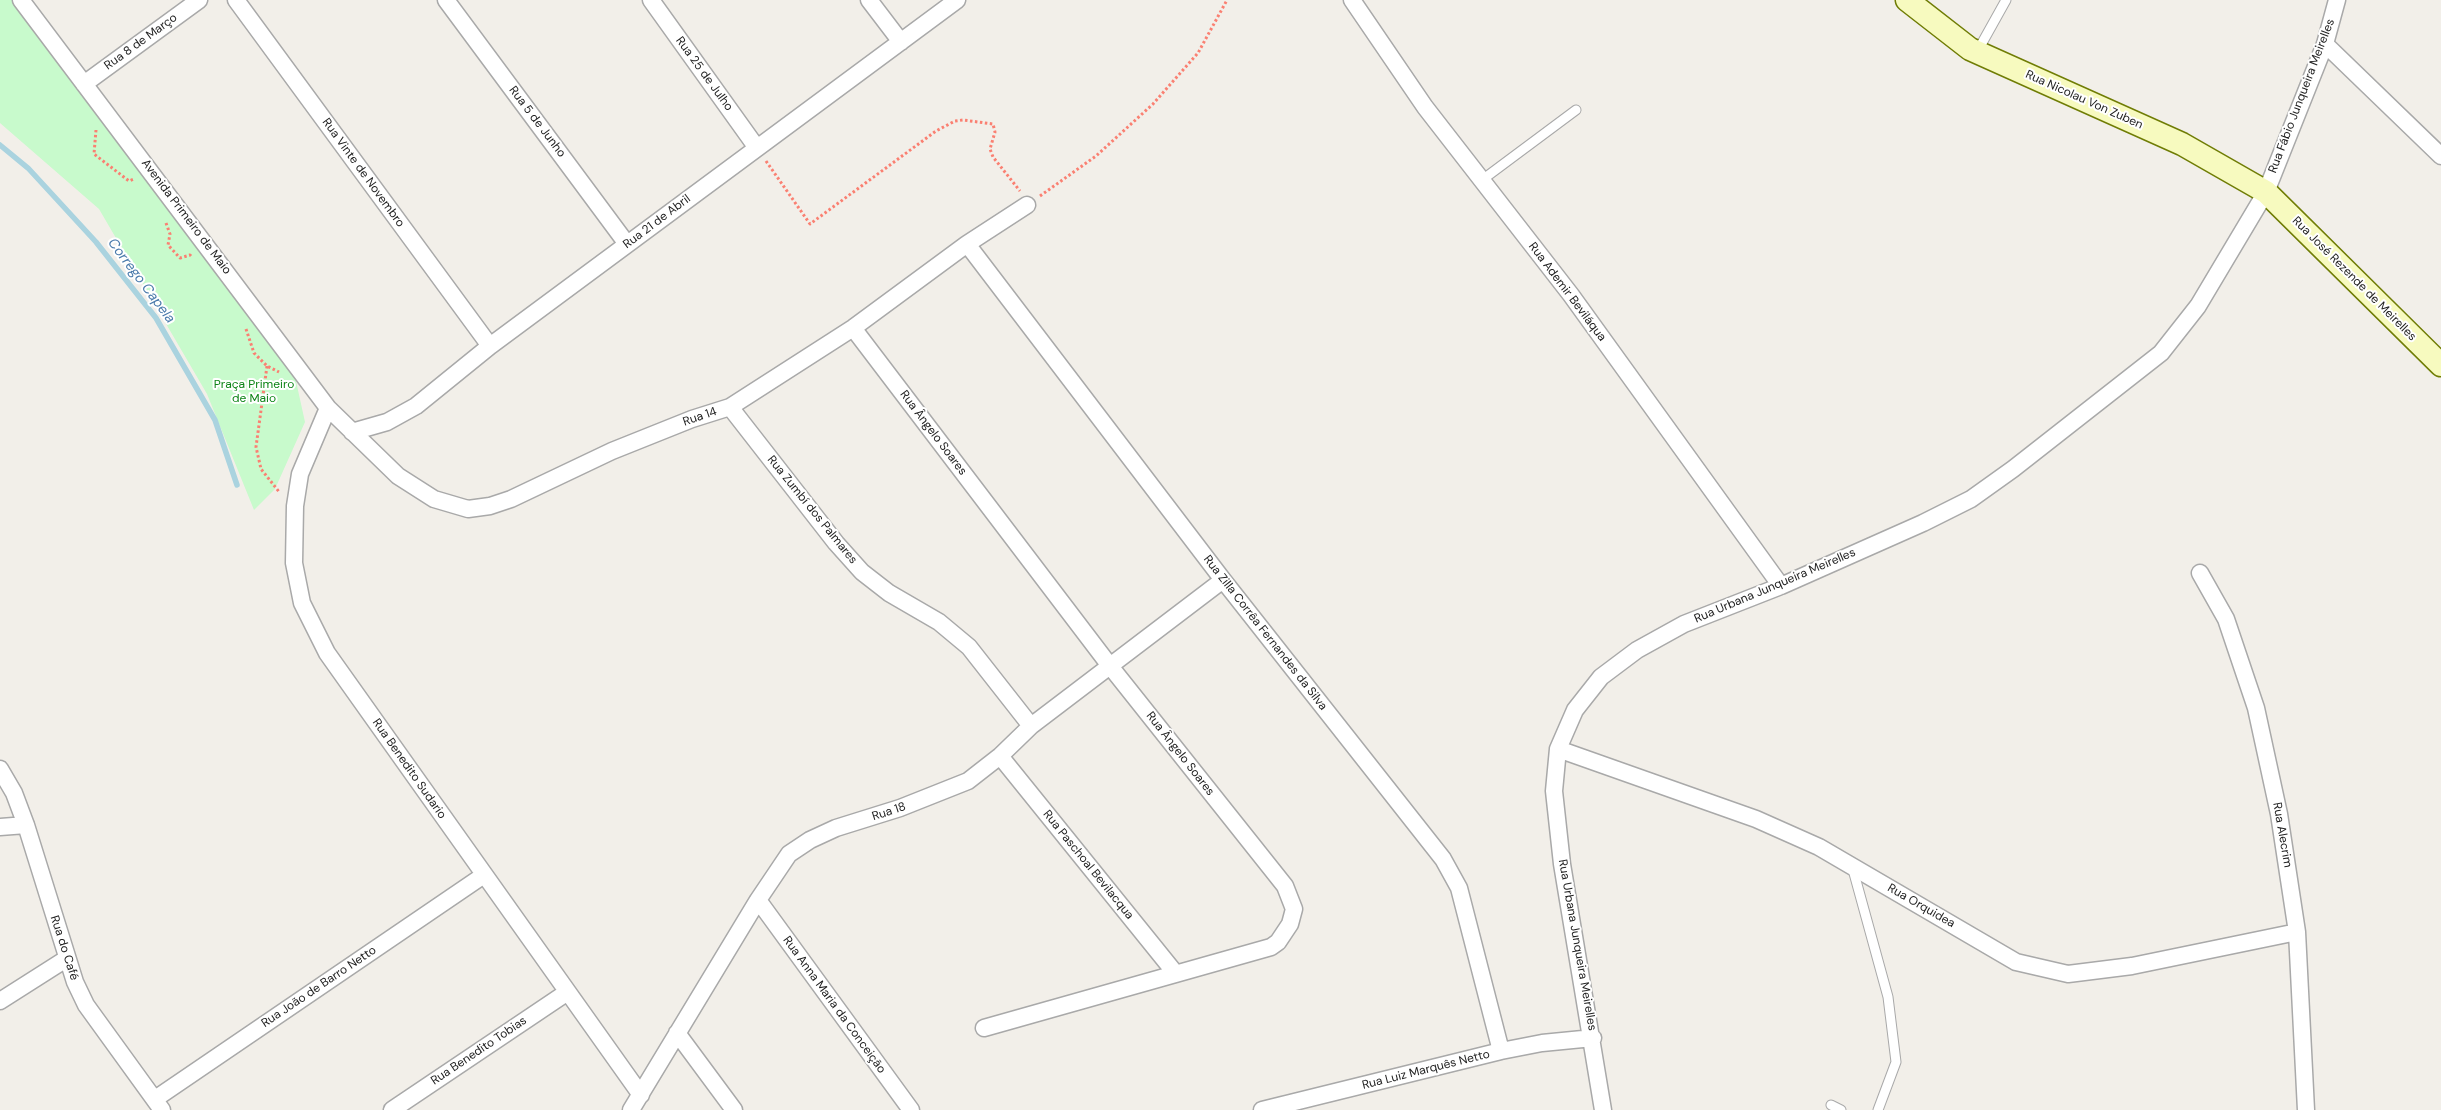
<!DOCTYPE html>
<meta charset="utf-8">
<style>
body{margin:0}
canvas{display:block;background:#f2efe9}
</style>
<canvas width="2441" height="1110"></canvas>
<script>
const ctx = document.querySelector('canvas').getContext('2d');
ctx.lineJoin = 'round';
function fill(path, color) { ctx.fillStyle = color; ctx.fill(path, 'evenodd'); }
const poly = rows => new Path2D(rows.map(r => 'M' + r).join(''));
function strokePath(path, color, width, dash) { ctx.strokeStyle = color; ctx.lineWidth = width; ctx.lineCap = dash ? 'butt' : 'round'; ctx.setLineDash(dash || []); ctx.stroke(path); }
function write(font, color, halo, rows, align = 'center') {
  ctx.font = font + ' "DM Sans",sans-serif'; ctx.lineWidth = 4; ctx.setLineDash([]); ctx.textBaseline = 'middle'; ctx.strokeStyle = halo; ctx.fillStyle = color; for (const [text, x, y, turn = 0] of rows) {
    ctx.save(); ctx.translate(x, y); ctx.rotate((+turn || 0) * Math.PI / 180); ctx.textAlign = isNaN(turn) ? turn : align; if (halo) ctx.strokeText(text, 0, 0); ctx.fillText(text, 0, 0); ctx.restore();
  }
}
fill(poly([
 [0,0,12,0,294,372,305,422,275,489,254,510,207,394,99,209,0,123]
]), '#c8facc');
strokePath(poly([
 [0,145,28,168,96,242,156,318,215,420,237,485]
]), '#aad3df', 5.5);
const lane = poly([
 [1977,52,2006,0],
 [1482,180,1576,110],
 [1852,866,1888,997,1896,1062,1878,1110],
 [1831,1105,1841,1110]
]);
const street = poly([
 [21,0,328,408,398,476,434,499,468,509,490,506,511,499,612,451,692,419,730,407,853,328,967,244,1027,205],
 [236,0,490,346],
 [446,0,627,244],
 [651,0,757,148],
 [869,0,901,42],
 [1352,0,1425,107,1571,295,1781,586],
 [2325,44,2441,156],
 [84,84,199,0],
 [967,244,1223,580,1443,859,1459,888,1501,1051],
 [853,328,1110,666,1285,886,1294,909,1290,924,1278,942,1271,947,984,1028],
 [730,407,836,543,862,572,889,593,939,622,969,647,1031,726],
 [328,408,300,474,295,506,294,563,302,603,327,653,641,1095],
 [352,432,387,422,416,406,490,346,957,0],
 [2200,573,2226,619,2256,708,2279,814,2297,932,2306,1110],
 [1558,749,1756,819,1819,847,2016,962,2068,974,2132,966,2297,932],
 [1000,756,1176,974],
 [0,769,14,793,26,825,75,982,86,1005,162,1110],
 [0,827,26,825],
 [758,900,911,1110],
 [0,1001,66,959],
 [677,1033,734,1110],
 [155,1099,484,875],
 [392,1110,566,993],
 [631,1110,758,900,789,854,810,840,836,828,900,808,968,781,1000,756,1031,726,1223,580],
 [1262,1110,1501,1051,1542,1043,1593,1038],
 [1603,1110,1562,864,1554,791,1558,749,1575,710,1601,677,1637,650,1684,624,1781,586,1923,523,1971,499,2013,469,2161,353,2198,306,2266,192,2325,44,2337,0]
]);
const secondary = poly([
 [1907,0,1970,49,2182,144,2266,192,2441,365]
]);
strokePath(lane, '#a9a9a9', 11);
strokePath(street, '#a9a9a9', 19);
strokePath(secondary, '#707d05', 25);
strokePath(poly([
 [96,130,94,154,129,181,134,179],
 [766,161,810,224,936,131,955,121,963,120,993,124,995,132,990,149,993,157,1020,191],
 [1040,196,1096,156,1153,104,1198,53,1227,0],
 [166,223,170,234,168,245,180,258,190,255,192,257],
 [246,329,254,353,267,366,279,372],
 [267,366,256,447,261,469,280,493]
]), '#fa8072', 3, [2.5, 2.5]);
strokePath(lane, '#fff', 9);
strokePath(street, '#fff', 16);
strokePath(secondary, '#f7fabf', 22);
write('12px', '#222', '#fff', [
 ["Rua 8 de Março",141,42,-36],
 ["Rua 25 de Julho",704,74,54],
 ["Rua Fábio Junqueira Meirelles",2302,96,-69],
 ["Rua Nicolau Von Zuben",2084,100,24],
 ["Rua 5 de Junho",537,122,53],
 ["Rua Vinte de Novembro",363,173,54],
 ["Avenida Primeiro de Maio",186,217,53],
 ["Rua 21 de Abril",657,222,-37],
 ["Rua José Rezende de Meirelles",2354,279,45],
 ["Rua Ademir Beviláqua",1567,292,53],
 ["Rua 14",700,417,-19],
 ["Rua Ângelo Soares",933,433,53],
 ["Rua Zumbí dos Palmares",812,510,51],
 ["Rua Urbana Junqueira Meirelles",1775,586,-23],
 ["Rua Zilla Corrêa Fernandes da Silva",1265,633,52],
 ["Rua Ângelo Soares",1180,754,52],
 ["Rua Benedito Sudario",409,769,55],
 ["Rua 18",889,812,-18],
 ["Rua Alecrim",2282,835,80],
 ["Rua Paschoal Bevilacqua",1088,865,51],
 ["Rua Orquidea",1921,906,30],
 ["Rua Urbana Junqueira Meirelles",1577,945,80],
 ["Rua do Café",64,948,72],
 ["Rua João de Barro Netto",319,987,-34],
 ["Rua Anna Maria da Conceição",834,1005,54],
 ["Rua Benedito Tobias",479,1051,-34],
 ["Rua Luiz Marquês Netto",1426,1070,-14]
]);
write('12px', '#0c8416', '#fff', [
 ["Praça Primeiro",254,385],
 ["de Maio",254,399]
]);
write('italic 14px', '#4a7aab', '#fff', [
 ["Corrego Capela",141,281,53]
]);
</script>
